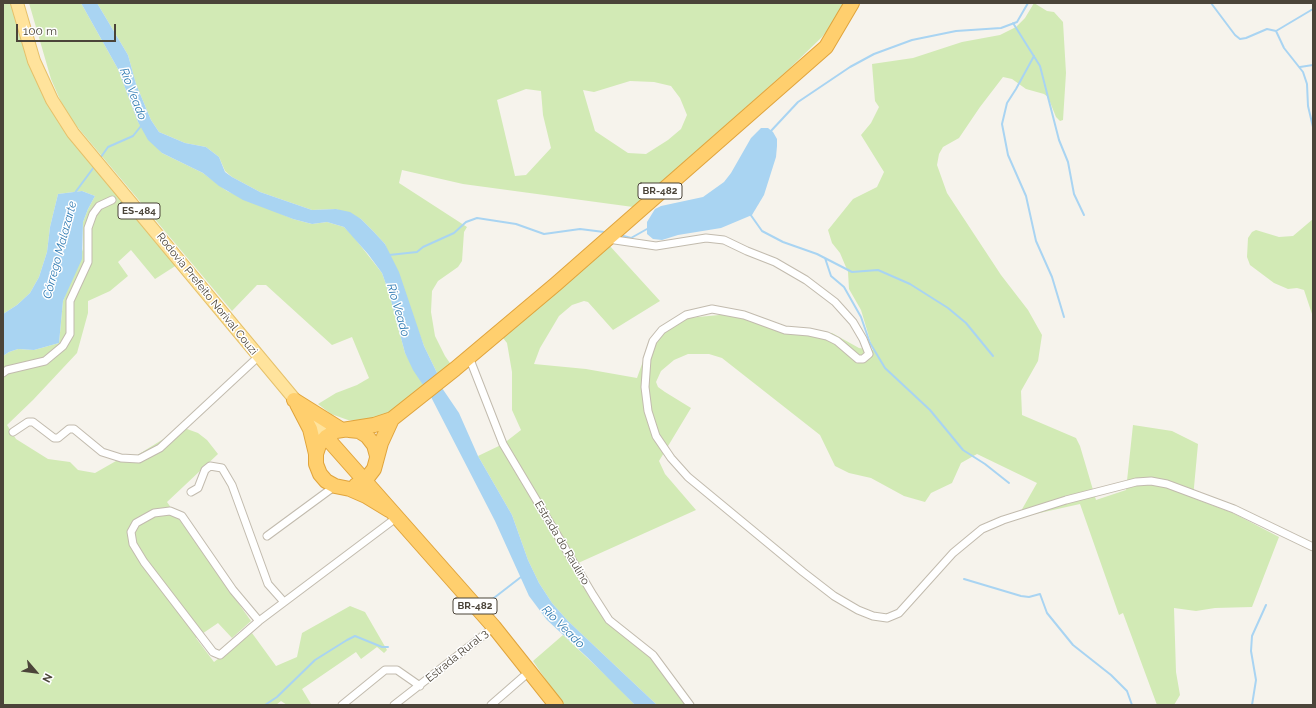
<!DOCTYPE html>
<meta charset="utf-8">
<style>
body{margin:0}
#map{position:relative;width:1316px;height:708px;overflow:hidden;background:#f6f3ec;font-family:Raleway,sans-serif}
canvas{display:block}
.frame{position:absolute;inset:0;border:4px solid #4b4439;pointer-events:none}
.north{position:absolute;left:16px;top:652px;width:40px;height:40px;-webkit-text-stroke:3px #fff;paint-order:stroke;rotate:118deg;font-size:11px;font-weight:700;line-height:16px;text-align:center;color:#4b4439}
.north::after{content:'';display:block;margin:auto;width:14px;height:18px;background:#4b4439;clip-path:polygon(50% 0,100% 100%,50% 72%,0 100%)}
.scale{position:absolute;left:16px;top:24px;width:100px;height:18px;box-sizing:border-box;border:2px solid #4b4439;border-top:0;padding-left:5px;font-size:12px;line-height:14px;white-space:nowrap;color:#4b4439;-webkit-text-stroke:3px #fff;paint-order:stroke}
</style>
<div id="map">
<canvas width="1316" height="708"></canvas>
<div class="frame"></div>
<div class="north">N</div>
<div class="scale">100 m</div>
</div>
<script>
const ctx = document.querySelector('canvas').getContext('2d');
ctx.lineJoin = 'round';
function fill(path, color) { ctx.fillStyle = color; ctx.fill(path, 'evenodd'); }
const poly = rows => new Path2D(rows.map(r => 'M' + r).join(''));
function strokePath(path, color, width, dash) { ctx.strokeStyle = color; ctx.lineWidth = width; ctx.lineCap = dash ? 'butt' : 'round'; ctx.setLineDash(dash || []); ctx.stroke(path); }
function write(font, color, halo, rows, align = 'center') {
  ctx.font = font + ' Raleway,sans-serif'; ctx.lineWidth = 3; ctx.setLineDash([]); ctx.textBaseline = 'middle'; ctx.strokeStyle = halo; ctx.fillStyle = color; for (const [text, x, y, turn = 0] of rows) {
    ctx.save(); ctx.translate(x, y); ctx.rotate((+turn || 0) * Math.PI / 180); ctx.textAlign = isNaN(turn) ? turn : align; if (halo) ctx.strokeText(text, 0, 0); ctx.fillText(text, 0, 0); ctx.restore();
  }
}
fill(poly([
 [3,3,21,3,51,109,60,125,180,263,155,279,131,250,118,262,128,276,110,291,88,301,88,313,77,353,33,400,7,425,16,439,48,459,70,462,78,470,95,473,123,457,131,459,178,430,187,429,198,433,207,440,218,454,167,502,251,621,232,638,218,623,196,638,214,662,252,633,276,666,297,657,302,633,350,606,365,612,387,650,384,653,377,647,361,659,356,652,302,689,311,704,287,705,281,701,276,705,3,705,3,356,9,352,18,349,34,350,59,343,63,301,83,249,83,222,88,209,95,196,82,191,58,194,50,227,47,252,39,277,30,293,17,305,3,314],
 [29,3,81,3,118,69,138,122,162,153,203,173,227,191,293,219,312,224,327,222,344,227,353,236,382,273,389,293,405,353,425,388,401,409,365,422,348,420,331,414,318,404,336,393,357,385,369,378,352,337,332,345,266,285,257,285,232,311,74,123,61,102,51,79],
 [97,3,845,3,836,20,822,37,789,69,633,207,463,184,402,170,399,183,467,227,464,232,462,261,458,267,438,281,432,291,431,312,435,336,445,356,452,366,439,377,424,346,385,244,373,231,361,219,336,209,312,210,260,192,232,177,225,171,219,157,206,147,185,143,159,132,151,120,136,84,128,55],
 [630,81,654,82,671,86,680,98,687,115,681,129,668,140,646,154,628,153,595,131,583,90,594,92],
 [526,89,541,91,543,115,551,148,526,175,515,176,497,100],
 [1034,3,1047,11,1054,12,1063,22,1066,73,1063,120,1060,121,1056,117,1048,97,1044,94,1026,89,1012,79,1003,77,980,107,959,138,943,147,939,154,937,165,947,193,1001,275,1028,310,1042,335,1038,361,1021,391,1022,415,1076,438,1080,446,1096,500,1126,490,1133,425,1172,431,1198,444,1193,498,1233,513,1279,537,1252,607,1215,608,1196,611,1174,608,1176,672,1180,695,1174,705,1157,705,1123,613,1119,615,1080,504,1017,518,1037,483,977,454,961,463,952,483,931,493,925,502,904,496,871,478,849,473,835,466,820,435,722,358,709,354,688,354,674,360,661,371,656,382,658,387,665,392,691,408,659,461,665,474,696,510,576,564,603,614,656,663,691,705,657,705,568,621,552,603,539,583,528,560,512,515,478,456,503,444,521,430,512,410,512,372,507,343,503,338,609,245,660,301,613,330,588,302,584,301,572,305,559,316,540,348,534,364,586,369,637,378,647,350,677,319,730,314,803,331,832,333,859,348,873,350,861,310,849,289,848,272,840,253,832,243,828,230,853,199,877,187,884,172,861,135,871,123,879,107,875,101,872,64,913,58,962,42,1000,35,1016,27,1025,18],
 [1313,219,1313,317,1304,290,1297,288,1288,289,1274,283,1250,265,1247,257,1248,238,1252,232,1256,230,1279,237,1293,236],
 [563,635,614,683,635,705,563,705,533,661]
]), '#d2eab5');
fill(poly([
 [81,3,97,3,128,55,136,84,151,120,159,132,185,143,206,147,219,157,225,172,232,177,260,192,312,210,336,209,350,212,361,219,373,231,385,244,399,272,424,346,439,377,425,388,413,370,405,353,389,293,382,273,368,254,344,227,327,222,312,224,293,219,243,200,219,186,203,173,162,153,148,140,138,122,118,69],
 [761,128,768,128,773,132,777,139,777,146,776,157,764,195,752,215,721,228,678,235,662,240,653,239,647,234,647,222,655,209,661,206,703,197,724,182,731,173,751,138],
 [82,191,95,196,88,209,83,222,82,259,63,301,59,343,34,350,18,349,9,352,3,356,3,314,17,305,30,293,39,277,47,252,50,227,58,194],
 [442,388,459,413,478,456,512,515,528,560,539,583,552,603,568,621,657,705,635,705,587,657,547,620,529,596,495,521,431,397]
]), '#a9d4f2');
strokePath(poly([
 [1211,3,1235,35,1240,39,1246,38,1267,29,1276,31,1313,9],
 [1013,23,1040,66,1059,140,1068,162,1074,194,1084,215],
 [1276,31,1284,48,1303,72,1307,84,1308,106,1313,127],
 [1034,56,1016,89,1007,103,1002,124,1008,155,1026,196,1036,241,1052,277,1064,317],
 [1300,67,1313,65],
 [770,132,798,102,850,67,874,54,912,40,956,31,1001,28,1017,22,1028,3],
 [101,157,108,147,133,136,141,126],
 [74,194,94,167],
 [750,214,762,231,783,242,817,254,852,272,878,270,910,284,948,308,966,323,993,356],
 [620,235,631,238,647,229],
 [389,255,417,252,423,247,454,233,466,222,477,218,516,224,544,234,580,229,604,232],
 [825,258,831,276,844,287,861,317,870,343,885,368,930,410,963,450,985,464,1009,483],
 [964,579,1021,596,1029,597,1040,594,1047,613,1073,645,1111,675,1127,691,1132,705],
 [482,605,490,601,521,577],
 [265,705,277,697,315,660,347,640,355,636,382,647,388,647],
 [1252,705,1256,680,1251,651,1252,636,1266,605]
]), '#a9d4f2', 2);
const street = poly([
 [608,239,656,246,706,238,724,240,747,251,775,262,806,280,835,302,853,322,863,339,869,354,863,359,858,359,837,341,827,336,809,332,785,330,744,315,712,309,686,315,662,330,653,341,647,359,645,387,648,411,656,436,671,458,688,477,803,572,834,596,858,610,873,616,887,618,899,613,953,553,982,529,1003,520,1066,500,1136,482,1151,481,1167,484,1234,509,1313,547],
 [469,357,503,444,593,595,609,620,653,655,690,705],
 [3,373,7,370,45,361,63,346,70,334,70,301,88,262,88,228,93,214,99,206,112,200],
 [13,432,28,422,33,422,54,438,58,438,69,429,74,429,102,452,121,458,139,459,160,448,258,357],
 [191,492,198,488,205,470,210,466,222,468,232,485,268,584,284,602],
 [267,536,335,486],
 [259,621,233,590,182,516,170,511,154,513,136,523,131,532,133,544,144,562,213,652,220,655,259,621,396,518],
 [342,705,385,670,397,670,420,686],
 [394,705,494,627],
 [491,705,530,671]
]);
const primary = poly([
 [17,3,34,61,52,100,73,133,326,437]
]);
const highway = poly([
 [294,400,342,430],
 [297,404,310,429,316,454],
 [349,430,359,431,367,436,374,445,377,456],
 [326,437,494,627,556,705],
 [356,485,364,482,374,469,381,443,392,419],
 [389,510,366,496,350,489,335,486,326,481,320,474,316,464,316,454,319,445,326,437,336,431,374,425,392,419,455,369,556,284,826,47,852,3]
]);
strokePath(street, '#c2bbae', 9);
strokePath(primary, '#e6c16a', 14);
strokePath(highway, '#e0a43c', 16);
strokePath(street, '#fff', 7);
strokePath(primary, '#ffe39c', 12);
strokePath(highway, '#ffcf6e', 14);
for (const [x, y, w] of [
 [660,191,44],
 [139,211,42],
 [475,606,44]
]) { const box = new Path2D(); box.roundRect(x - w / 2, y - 8, w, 16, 3); ctx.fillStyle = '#fff'; ctx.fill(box); strokePath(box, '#4b4439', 1); }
write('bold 10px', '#4b4439', null, [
 ["BR-482",660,191],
 ["ES-484",139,211],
 ["BR-482",475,606]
]);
write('11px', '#4b4439', '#fff', [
 ["Rodovia Prefeito Norival Couzi",207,294,51],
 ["Estrada do Raulino",562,543,59],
 ["Estrada Rural 3",457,656,-39]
]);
write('italic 12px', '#2e7ab2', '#fff', [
 ["Rio Veado",133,94,69],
 ["Córrego Malazarte",60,250,-75],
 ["Rio Veado",398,310,74],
 ["Rio Veado",563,627,45]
]);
</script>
